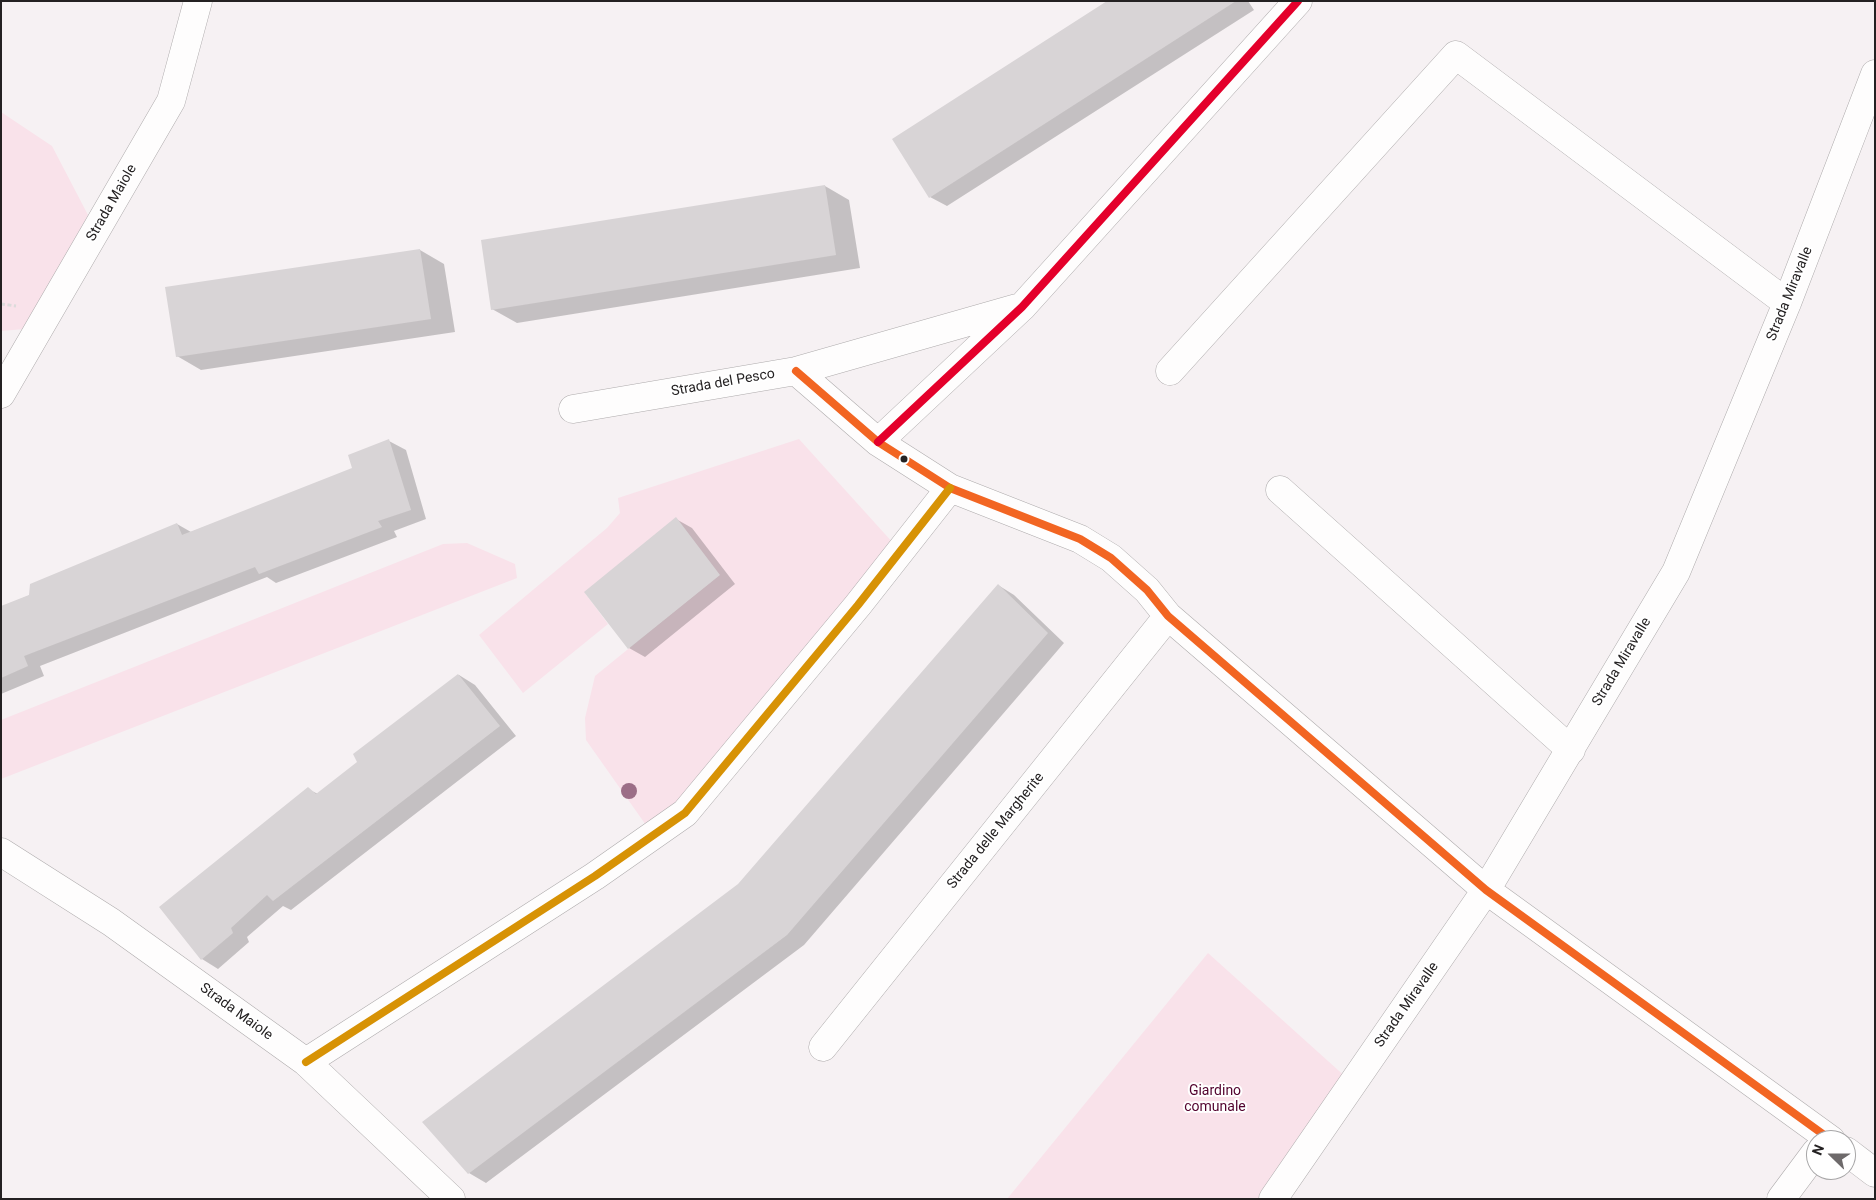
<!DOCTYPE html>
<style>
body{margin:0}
#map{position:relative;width:1876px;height:1200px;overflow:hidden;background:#f6f1f3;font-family:Roboto,sans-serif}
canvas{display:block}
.frame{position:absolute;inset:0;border:2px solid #242122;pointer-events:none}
.north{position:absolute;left:1806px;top:1130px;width:50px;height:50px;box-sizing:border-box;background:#fff;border:1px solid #a7a6a7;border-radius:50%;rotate:292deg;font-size:14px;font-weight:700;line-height:20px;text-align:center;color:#242122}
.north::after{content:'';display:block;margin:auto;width:18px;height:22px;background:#6e6a6b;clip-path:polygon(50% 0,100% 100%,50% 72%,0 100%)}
</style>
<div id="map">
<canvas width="1876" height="1200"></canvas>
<div class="frame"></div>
<div class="north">N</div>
</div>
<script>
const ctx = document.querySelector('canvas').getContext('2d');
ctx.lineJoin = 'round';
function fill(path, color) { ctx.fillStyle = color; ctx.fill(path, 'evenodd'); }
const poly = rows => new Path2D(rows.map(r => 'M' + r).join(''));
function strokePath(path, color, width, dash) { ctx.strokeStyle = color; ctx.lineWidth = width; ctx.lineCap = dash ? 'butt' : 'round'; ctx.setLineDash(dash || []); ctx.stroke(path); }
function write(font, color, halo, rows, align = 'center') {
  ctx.font = font + ' Roboto,sans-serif'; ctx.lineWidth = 4; ctx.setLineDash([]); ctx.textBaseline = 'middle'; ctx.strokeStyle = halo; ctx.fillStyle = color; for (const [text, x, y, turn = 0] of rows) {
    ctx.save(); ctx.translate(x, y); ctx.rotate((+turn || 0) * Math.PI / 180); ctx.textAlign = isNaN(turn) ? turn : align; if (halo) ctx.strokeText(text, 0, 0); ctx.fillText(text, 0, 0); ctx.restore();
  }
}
fill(poly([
 [1,112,52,146,88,215,25,329,1,331],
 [799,439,894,544,679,806,648,828,586,740,585,718,595,676,719,575,585,593,608,624,523,693,479,635,607,528,620,513,618,498],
 [467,543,515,564,517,578,1,779,1,720,443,544],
 [1208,953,1348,1079,1266,1199,1007,1199]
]), '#f9e2ea');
fill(poly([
 [1109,1,1248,1,1254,10,947,206,930,197],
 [825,186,849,200,860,268,517,323,492,309],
 [420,250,444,264,455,332,201,370,177,356],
 [389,441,406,450,426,519,394,531,397,537,276,583,267,577,40,666,44,676,1,694,1,607,30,595,177,524,191,532,353,469],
 [676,519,692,528,735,584,645,657,629,648],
 [998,585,1014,595,1064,643,804,945,486,1183,469,1173,424,1122,739,885],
 [459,675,475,685,516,736,291,910,283,906,247,937,249,942,218,969,202,959,161,907,308,789,318,794,359,762]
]), '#0003');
fill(poly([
 [1107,1,1236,1,929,198,892,139],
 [825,185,836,255,491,310,481,240],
 [420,249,431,319,176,357,165,287],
 [389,439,411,510,378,521,382,527,259,574,255,567,24,656,28,666,1,678,1,606,29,595,30,584,177,523,182,535,352,468,348,455],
 [676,517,720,575,628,649,584,592],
 [998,584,1048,633,787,935,468,1174,422,1122,738,884],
 [458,674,500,726,273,901,267,895,231,928,233,933,201,960,159,907,308,787,316,794,357,762,353,754]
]), '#d8d4d6');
const minor = poly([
 [796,371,878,442,950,488,1080,539,1111,558,1147,590,1168,616,1486,890,1831,1140],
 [1170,371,1456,55,1787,303],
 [1,394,171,101,198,1],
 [573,409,796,371,1017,308],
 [878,442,1022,307,1298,1],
 [1280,490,1571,750],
 [1,852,111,922,306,1062,451,1199],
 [823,1047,1168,616],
 [306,1062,595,876,685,813,858,605,950,488],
 [1846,1151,1875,1173],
 [1273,1199,1486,890,1676,572,1787,303,1875,74],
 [1781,1199,1816,1152]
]);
strokePath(minor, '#aeabac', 29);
strokePath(poly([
 [1,304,16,306]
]), '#dcdbdb', 3, [4, 2.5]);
strokePath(minor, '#fefdfd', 28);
strokePath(poly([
 [796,371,878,442,950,488,1080,539,1111,558,1147,590,1168,616,1486,890,1831,1140]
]), '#f26522', 8);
strokePath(poly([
 [878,442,1022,307,1298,1]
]), '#e4002b', 8);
strokePath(poly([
 [306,1062,595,876,685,813,858,605,950,488]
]), '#d79205', 8);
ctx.fillStyle = '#9c6e87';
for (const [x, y] of [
 [629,791]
]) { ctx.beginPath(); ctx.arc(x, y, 8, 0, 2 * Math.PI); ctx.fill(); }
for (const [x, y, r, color] of [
 [904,459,4.5,"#242122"]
]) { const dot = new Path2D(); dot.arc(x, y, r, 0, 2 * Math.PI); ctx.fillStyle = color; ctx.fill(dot); strokePath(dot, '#fff', 2); }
write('14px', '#242122', '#fff', [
 ["Strada Maiole",112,203,-60],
 ["Strada Miravalle",1790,294,-68],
 ["Strada del Pesco",723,383,-10],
 ["Strada Miravalle",1622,662,-59],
 ["Strada delle Margherite",996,831,-51],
 ["Strada Miravalle",1407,1005,-55],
 ["Strada Maiole",236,1012,36]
]);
write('14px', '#52022e', '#fff', [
 ["Giardino",1215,1091],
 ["comunale",1215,1107]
]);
</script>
